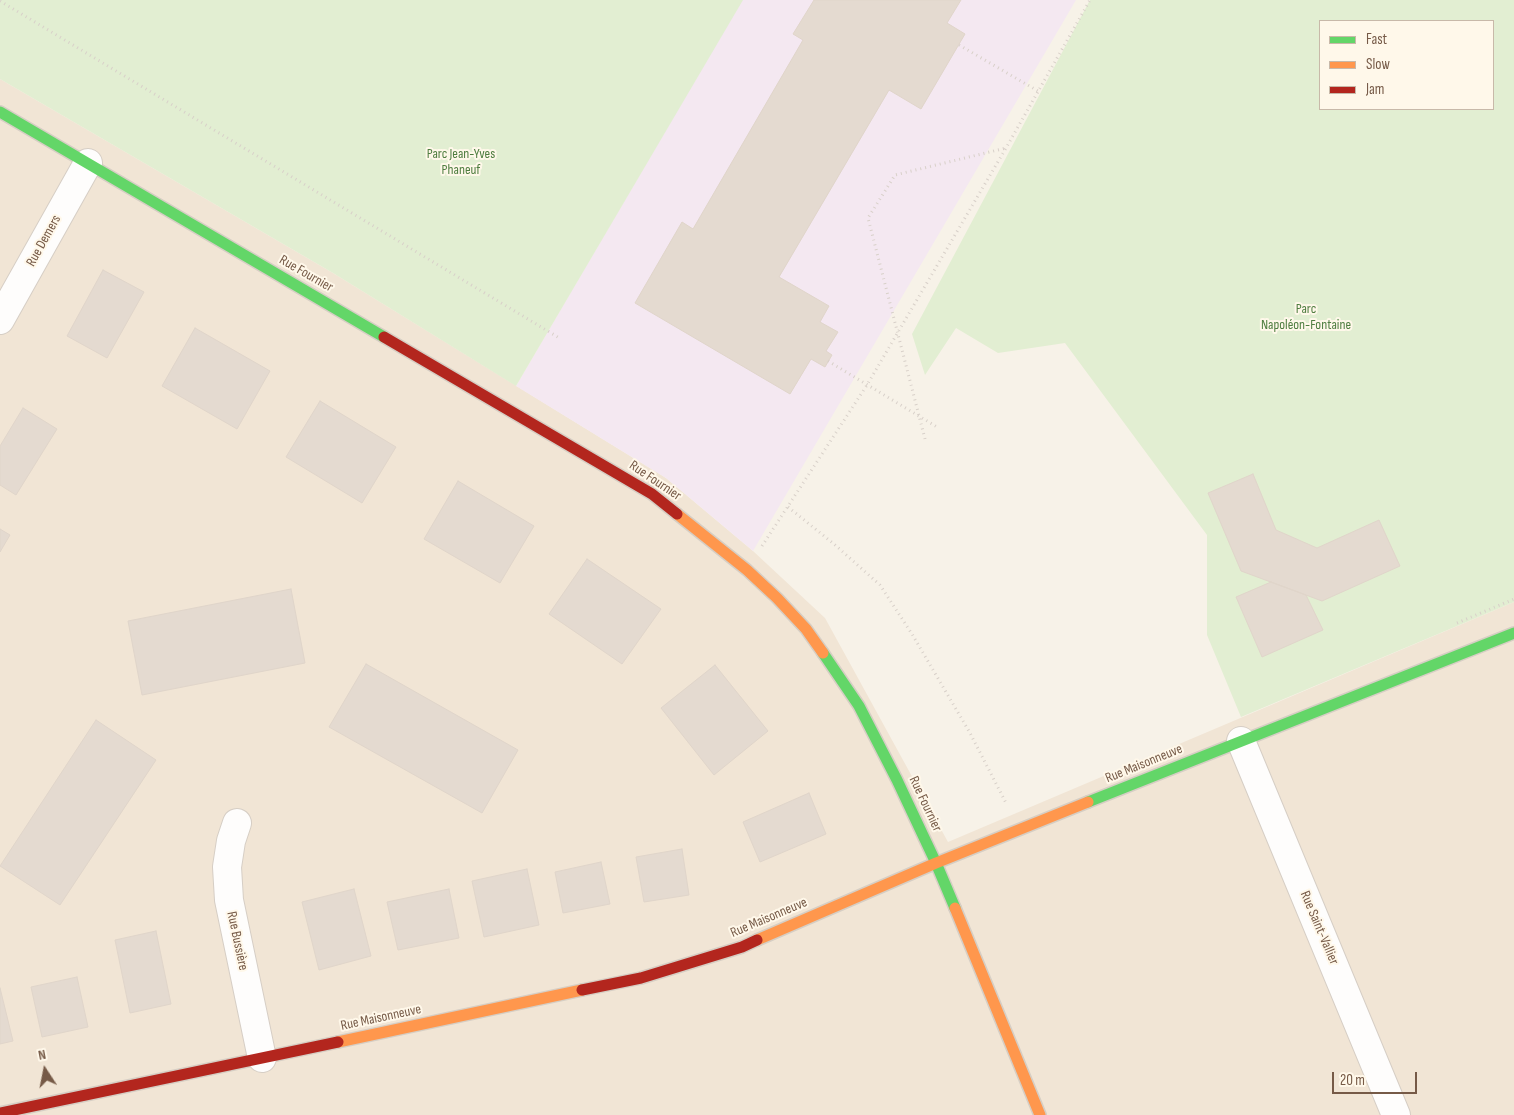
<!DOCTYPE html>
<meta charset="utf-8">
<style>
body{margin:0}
#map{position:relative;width:1514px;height:1115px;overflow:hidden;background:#f7f2e8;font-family:"Sofia Sans Condensed",sans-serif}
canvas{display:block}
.legend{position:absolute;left:1319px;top:20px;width:175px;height:90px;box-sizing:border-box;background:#fff8ea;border:1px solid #c8b9a9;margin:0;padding:6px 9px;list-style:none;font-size:15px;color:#765a47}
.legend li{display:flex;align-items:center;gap:10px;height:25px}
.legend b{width:25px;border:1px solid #c8b9a9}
.north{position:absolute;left:20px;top:1045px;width:50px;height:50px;-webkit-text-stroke:4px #fff8ea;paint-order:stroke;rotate:349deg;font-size:14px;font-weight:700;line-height:20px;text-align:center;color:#765a47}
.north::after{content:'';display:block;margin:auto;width:18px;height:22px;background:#765a47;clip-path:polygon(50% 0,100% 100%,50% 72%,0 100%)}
.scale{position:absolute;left:1332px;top:1072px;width:85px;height:22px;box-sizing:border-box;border:2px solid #765a47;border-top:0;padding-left:6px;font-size:15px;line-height:18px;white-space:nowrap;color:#765a47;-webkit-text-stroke:4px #fff8ea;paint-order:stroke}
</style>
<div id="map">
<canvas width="1514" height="1115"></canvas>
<ul class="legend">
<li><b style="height:6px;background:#63d668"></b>Fast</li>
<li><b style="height:6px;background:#ff974d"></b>Slow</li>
<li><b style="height:6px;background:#b3261e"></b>Jam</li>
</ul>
<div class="north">N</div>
<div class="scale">20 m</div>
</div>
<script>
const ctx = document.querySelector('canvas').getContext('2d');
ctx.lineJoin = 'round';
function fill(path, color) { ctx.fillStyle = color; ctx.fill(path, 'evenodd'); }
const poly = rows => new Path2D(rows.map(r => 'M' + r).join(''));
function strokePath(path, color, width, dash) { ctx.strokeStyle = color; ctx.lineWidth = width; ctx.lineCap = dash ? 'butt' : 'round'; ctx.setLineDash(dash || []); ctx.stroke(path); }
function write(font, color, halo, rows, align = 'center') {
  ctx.font = font + ' "Sofia Sans Condensed",sans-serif'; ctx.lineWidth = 4; ctx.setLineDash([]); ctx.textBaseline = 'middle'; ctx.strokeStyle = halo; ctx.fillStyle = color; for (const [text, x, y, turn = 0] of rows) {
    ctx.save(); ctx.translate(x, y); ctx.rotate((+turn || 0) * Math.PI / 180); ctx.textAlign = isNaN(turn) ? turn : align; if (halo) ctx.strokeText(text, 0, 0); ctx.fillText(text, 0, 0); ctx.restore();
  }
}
fill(poly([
 [0,79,333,273,666,478,753,551,825,618,948,842,1514,602,1514,1115,0,1115]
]), '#f1e5d5');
fill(poly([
 [742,0,1076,0,753,551,666,478,516,386]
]), '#f4e8f1');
fill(poly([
 [0,0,743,0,516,386,333,273,0,79],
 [1090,0,1514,0,1514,602,1241,717,1207,635,1207,535,1065,343,998,353,956,328,925,375,912,334],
 [1320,21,1493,21,1493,109,1320,109]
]), '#e2eed2');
const building = poly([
 [814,0,961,0,947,23,965,34,921,109,889,90,779,277,829,306,820,322,838,332,826,351,832,355,825,367,811,359,790,394,635,303,682,222,693,229,803,40,793,34,814,0],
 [103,270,144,292,107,358,67,336,103,270],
 [195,328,270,371,237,429,162,386,195,328],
 [320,401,396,447,362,503,286,457,320,401],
 [23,408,57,429,16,495,0,485,0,446,23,408],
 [1253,474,1276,530,1317,548,1379,520,1400,566,1322,601,1241,571,1208,493,1253,474],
 [458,481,534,526,500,583,424,539,458,481],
 [0,529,10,535,0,552,0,529],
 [587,559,661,609,622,664,549,614,587,559],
 [1271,582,1306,595,1323,630,1262,657,1236,597,1271,582],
 [291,589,305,663,142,695,128,621,291,589],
 [366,664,518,750,482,813,329,727,366,664],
 [715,665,768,731,714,775,661,708,715,665],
 [96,720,156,760,60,905,0,866,96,720],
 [809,793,826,834,760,862,743,822,809,793],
 [682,849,689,895,644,902,636,857,682,849],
 [601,862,610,904,563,913,555,872,601,862],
 [527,869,539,925,484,937,472,881,527,869],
 [354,889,371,956,319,970,302,902,354,889],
 [449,889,459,938,398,950,387,902,449,889],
 [156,931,171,1004,130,1013,115,940,156,931],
 [77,977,88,1027,42,1037,31,987,77,977],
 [0,988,13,1041,0,1044,0,988]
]);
fill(building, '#e4dad0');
strokePath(building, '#e0d5ca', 1);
const street = poly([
 [0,320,88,163],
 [1241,741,1396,1115],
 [237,823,231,841,227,867,229,900,262,1058]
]);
const fast = poly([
 [0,112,384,337],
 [823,653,859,706,897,780,936,863,955,908],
 [1088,802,1514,633]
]);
const slow = poly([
 [677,514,747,570,777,598,806,629,823,653],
 [955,908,1040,1115],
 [757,940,936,863,1088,802],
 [338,1042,582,990]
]);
const jam = poly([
 [384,337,652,494,677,514],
 [582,990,641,978,742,947,757,940],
 [0,1113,338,1042]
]);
strokePath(street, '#d6cec5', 30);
strokePath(fast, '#d6cec4', 14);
strokePath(slow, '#d6cec4', 14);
strokePath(jam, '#d6cec4', 14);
strokePath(poly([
 [0,1,561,339],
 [959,45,1038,91],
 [828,361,937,427],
 [925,439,868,218,895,175,1006,148],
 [788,507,834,544,880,585,912,634,970,733,1006,803],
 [762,546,867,385,1006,148,1090,0],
 [1457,623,1514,599]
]), '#d8d0c9', 3, [1, 4]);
strokePath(street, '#fefdfc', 28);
strokePath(fast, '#63d668', 11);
strokePath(slow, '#ff974d', 11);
strokePath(jam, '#b3261e', 11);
write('14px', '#4e7d3f', '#fff8ea', [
 ["Parc Jean-Yves",461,154],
 ["Phaneuf",461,170],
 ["Parc",1306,309],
 ["Napoléon-Fontaine",1306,325]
]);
write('14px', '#765a47', '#fff8ea', [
 ["Rue Demers",44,241,-61],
 ["Rue Fournier",306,274,30],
 ["Rue Fournier",655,481,34],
 ["Rue Maisonneuve",1144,764,-22],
 ["Rue Fournier",925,804,65],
 ["Rue Maisonneuve",769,918,-23],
 ["Rue Saint-Vallier",1319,928,67],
 ["Rue Bussière",237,941,78],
 ["Rue Maisonneuve",381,1018,-12]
]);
</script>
